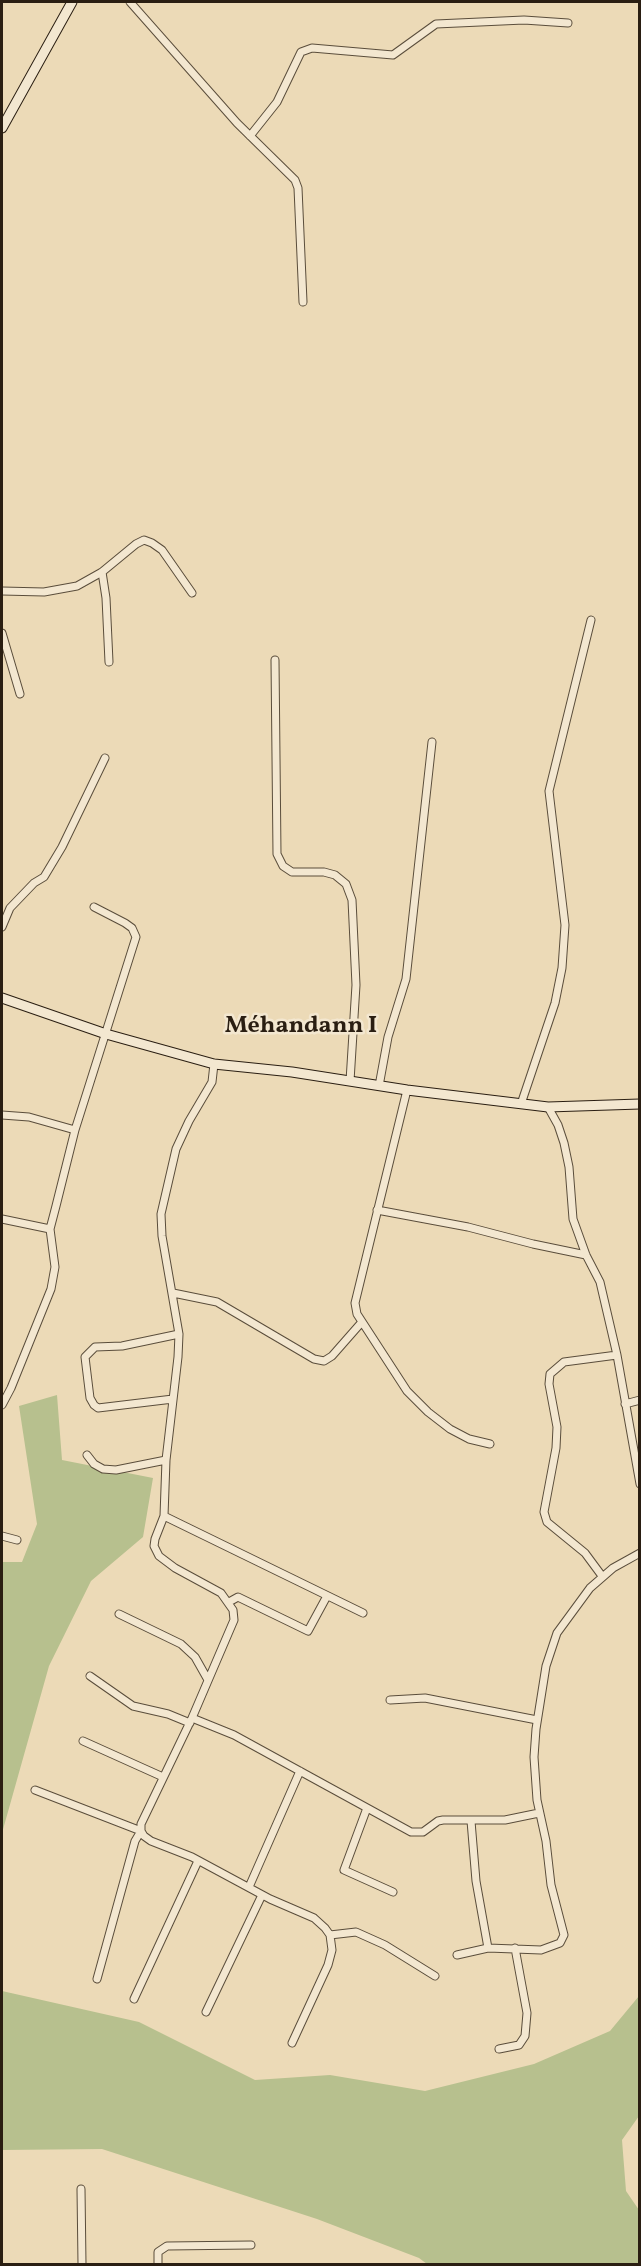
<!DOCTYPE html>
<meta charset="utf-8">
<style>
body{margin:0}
#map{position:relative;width:641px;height:2266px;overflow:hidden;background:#ecdab7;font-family:Vollkorn,serif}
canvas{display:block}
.frame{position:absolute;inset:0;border:3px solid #2a1e12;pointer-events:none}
</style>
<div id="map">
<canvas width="641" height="2266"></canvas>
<div class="frame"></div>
</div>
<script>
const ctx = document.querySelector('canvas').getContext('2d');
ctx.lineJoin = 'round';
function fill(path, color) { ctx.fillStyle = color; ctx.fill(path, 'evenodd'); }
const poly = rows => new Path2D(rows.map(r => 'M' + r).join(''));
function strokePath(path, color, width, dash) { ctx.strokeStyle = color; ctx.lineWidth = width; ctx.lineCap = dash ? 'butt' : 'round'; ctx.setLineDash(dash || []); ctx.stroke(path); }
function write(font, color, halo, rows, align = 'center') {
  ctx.font = font + ' Vollkorn,serif'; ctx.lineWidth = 5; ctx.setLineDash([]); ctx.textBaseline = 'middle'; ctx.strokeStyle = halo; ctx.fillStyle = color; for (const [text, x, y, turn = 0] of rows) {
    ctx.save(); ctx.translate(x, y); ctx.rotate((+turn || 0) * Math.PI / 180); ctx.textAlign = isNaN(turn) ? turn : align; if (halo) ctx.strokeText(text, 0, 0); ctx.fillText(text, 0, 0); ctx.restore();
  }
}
fill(poly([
 [57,1395,62,1460,153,1478,143,1537,91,1581,49,1666,2,1833,2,1562,22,1562,37,1524,19,1406],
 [2,1991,139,2022,255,2080,330,2075,425,2091,534,2064,610,2031,639,1996,639,2116,622,2140,626,2191,639,2210,639,2264,427,2264,419,2258,317,2219,102,2149,2,2150]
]), '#b7c08e');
const street = poly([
 [130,2,237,123,295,180,298,188,303,302],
 [250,136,277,102,301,52,312,48,393,55,436,24,524,20,568,23],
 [102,572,106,598,109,662],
 [2,591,44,592,77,586,102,572,136,544,144,540,152,543,162,550,192,593],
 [2,633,20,694],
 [275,660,277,854,283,866,292,872,324,872,335,875,346,884,352,900,356,985,350,1081],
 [2,927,10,908,34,883,44,877,62,847,105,758],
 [214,1064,212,1082,189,1121,176,1149,161,1214,162,1236,179,1334,178,1357,166,1460,164,1516,155,1539,154,1546,159,1556,175,1568,221,1593,233,1610,234,1620,192,1718,141,1824,141,1831,144,1836,151,1841,192,1857,270,1899,314,1918,325,1928,330,1935,332,1950,328,1965,292,2043],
 [379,1086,388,1037,406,979,432,742],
 [407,1090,355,1303,357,1314,407,1391,428,1412,450,1429,469,1439,490,1444],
 [521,1104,555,1003,562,968,565,925,549,791,591,620],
 [548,1107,558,1125,564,1143,569,1167,573,1219,586,1255,600,1282,617,1355,640,1484],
 [2,1115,29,1117,75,1130],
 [377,1210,468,1227,533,1244,586,1255],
 [2,1219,50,1229],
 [173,1293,217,1302,314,1359,324,1361,332,1356,361,1323],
 [173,1399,98,1408,94,1405,90,1398,85,1357,95,1347,122,1346,179,1334],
 [625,1404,640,1400],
 [2,1405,11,1388,51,1289,55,1267,50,1229,56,1206,75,1130,136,937,132,928,125,923,94,907],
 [87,1455,94,1464,103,1469,116,1470,166,1460],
 [164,1516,363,1613],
 [2,1536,17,1540],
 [602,1576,585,1553,547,1522,544,1512,556,1448,557,1427,549,1384,550,1374,564,1362,617,1355],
 [229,1602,238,1597,308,1631,327,1596],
 [119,1614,181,1644,195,1657,208,1680],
 [90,1676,133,1706,168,1714,190,1723],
 [390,1700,425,1698,537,1720],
 [192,1718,234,1735,411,1832,423,1832,438,1821,443,1820,505,1820,539,1813],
 [83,1741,163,1777],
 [35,1790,141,1831,135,1841,97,1979],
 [367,1808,344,1870,393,1892],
 [471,1821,476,1881,488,1948],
 [249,1887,300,1771],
 [330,1935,356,1932,385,1945,435,1976],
 [457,1955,488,1948,541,1950,560,1943,564,1935,551,1885,546,1841,537,1800,534,1757,536,1729,546,1666,557,1633,590,1588,613,1568,640,1553],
 [134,1999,198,1861],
 [206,2012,262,1895],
 [499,2049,519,2045,525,2036,527,2013,515,1948],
 [81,2189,82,2264],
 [158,2264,158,2252,167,2246,251,2245]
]);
const secondary = poly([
 [2,128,72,2],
 [2,998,106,1034,214,1064,292,1072,407,1090,548,1107,640,1104]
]);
strokePath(street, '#5a4d3b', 9);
strokePath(secondary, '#2a1e12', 11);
strokePath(street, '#f3e7d0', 7);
strokePath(secondary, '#f3e7d0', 9);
write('bold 24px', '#2a1e12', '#f3e7d0', [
 ["Méhandann I",301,1028]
]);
</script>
